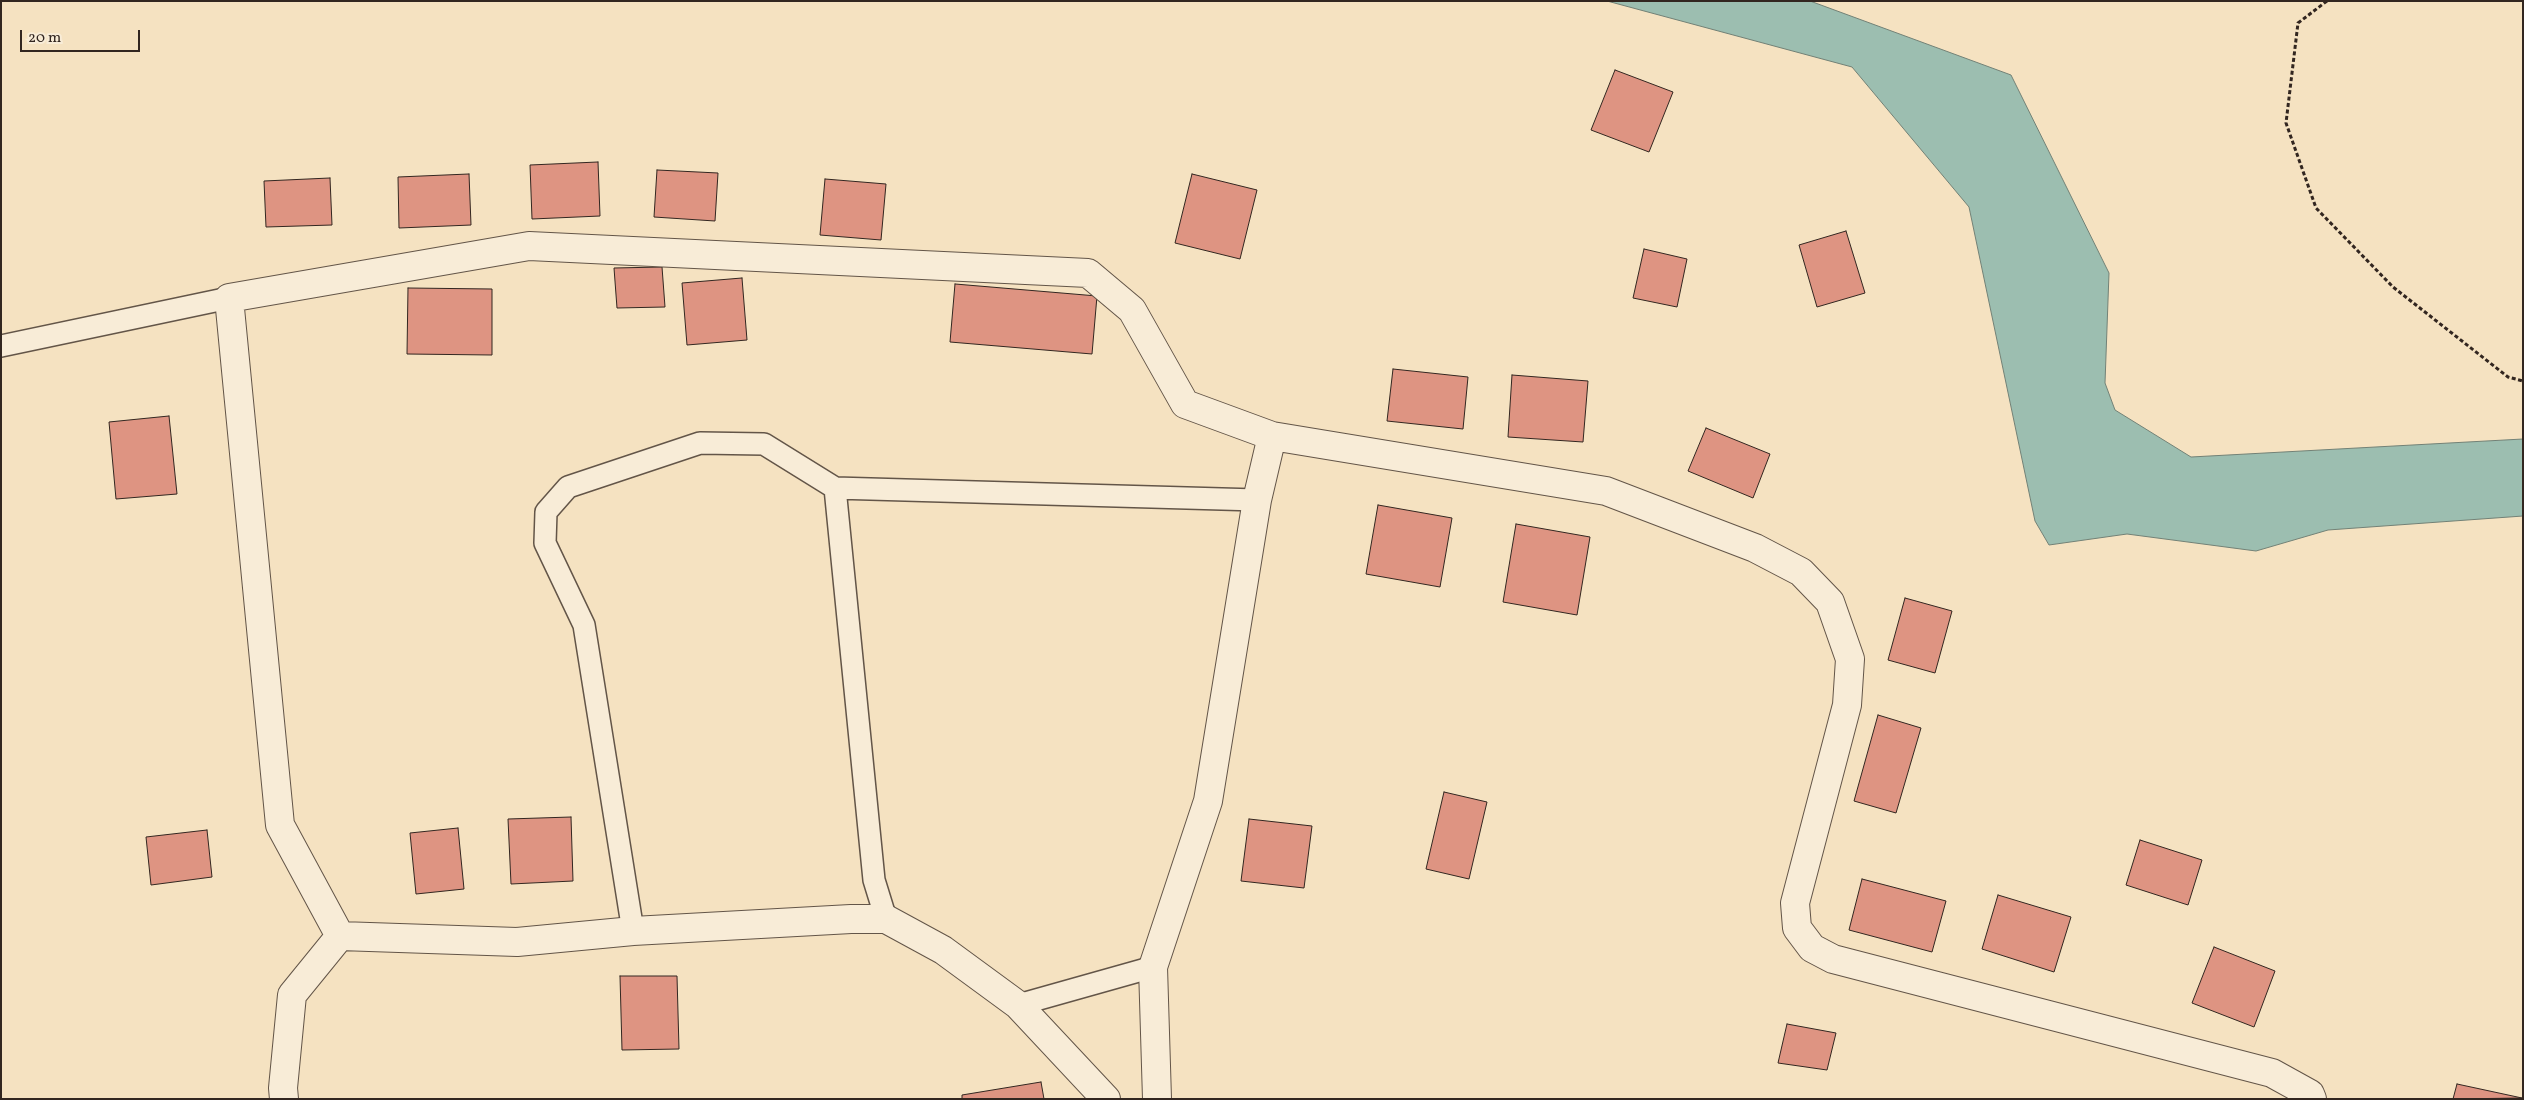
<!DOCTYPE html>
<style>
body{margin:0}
#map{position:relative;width:2524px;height:1100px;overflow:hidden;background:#f5e2c1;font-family:Vollkorn,serif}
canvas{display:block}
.frame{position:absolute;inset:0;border:2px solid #322620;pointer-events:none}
.scale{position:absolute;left:20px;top:30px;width:120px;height:22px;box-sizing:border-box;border:2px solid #322620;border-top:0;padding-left:6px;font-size:15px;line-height:18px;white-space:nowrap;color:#322620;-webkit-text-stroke:4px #f8ecd7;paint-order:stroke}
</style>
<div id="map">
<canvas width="2524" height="1100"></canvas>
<div class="frame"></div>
<div class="scale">20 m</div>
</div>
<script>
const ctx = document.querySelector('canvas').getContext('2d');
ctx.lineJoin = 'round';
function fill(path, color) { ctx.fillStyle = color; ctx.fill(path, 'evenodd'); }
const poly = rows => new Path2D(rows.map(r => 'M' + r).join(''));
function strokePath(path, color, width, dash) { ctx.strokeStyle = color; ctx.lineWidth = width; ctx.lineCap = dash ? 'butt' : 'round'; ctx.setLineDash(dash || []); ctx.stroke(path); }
const water = poly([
 [1607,1,1810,1,2011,75,2109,273,2105,383,2115,410,2191,457,2523,439,2523,516,2328,530,2256,551,2127,534,2049,545,2035,521,1969,207,1852,67,1607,1]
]);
fill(water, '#9cbeb0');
strokePath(water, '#728176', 1);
const building = poly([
 [1615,70,1673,92,1649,152,1591,130,1615,70],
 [598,162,600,216,532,219,530,165,598,162],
 [657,170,718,173,715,221,654,217,657,170],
 [469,174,471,225,399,228,398,177,469,174],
 [1192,174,1257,190,1240,259,1175,243,1192,174],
 [330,178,332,225,266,227,264,181,330,178],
 [825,179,886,184,881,240,820,235,825,179],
 [1846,231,1865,293,1817,307,1799,245,1846,231],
 [1644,249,1687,259,1677,307,1633,298,1644,249],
 [662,267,665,307,617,308,614,268,662,267],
 [742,278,747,340,687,345,682,283,742,278],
 [955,284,1097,296,1092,354,950,342,955,284],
 [408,288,492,289,492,355,407,354,408,288],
 [1393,369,1468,377,1463,429,1387,421,1393,369],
 [1512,375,1588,381,1583,442,1508,437,1512,375],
 [169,416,177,494,116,499,109,422,169,416],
 [1706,428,1770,454,1753,498,1688,471,1706,428],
 [1378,505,1452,518,1440,587,1366,574,1378,505],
 [1516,524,1590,537,1577,615,1503,602,1516,524],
 [1905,598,1952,611,1935,673,1888,660,1905,598],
 [1878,715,1921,728,1896,813,1854,801,1878,715],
 [1444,792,1487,802,1469,879,1426,869,1444,792],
 [571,817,573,881,511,884,508,819,571,817],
 [1249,819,1312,826,1304,888,1241,881,1249,819],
 [458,828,464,889,416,894,410,833,458,828],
 [207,830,212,877,151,885,146,837,207,830],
 [2140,840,2202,860,2188,905,2126,885,2140,840],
 [1862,879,1946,901,1932,952,1849,930,1862,879],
 [1998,895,2071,917,2054,972,1982,949,1998,895],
 [2214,947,2275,971,2254,1027,2192,1003,2214,947],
 [620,976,677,976,679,1049,622,1050,620,976],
 [1787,1024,1836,1033,1827,1070,1778,1063,1787,1024],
 [1041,1082,1044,1099,962,1099,962,1095,1041,1082],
 [2457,1084,2522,1098,2453,1099,2457,1084]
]);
fill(building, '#de9482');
strokePath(building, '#322620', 1);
const service = poly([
 [1,346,229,298],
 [835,488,1257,500],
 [633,931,584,625,545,543,546,512,568,487,700,443,764,444,835,488,874,880,886,919],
 [1018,1005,1153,967]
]);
const minor = poly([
 [1272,436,1606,491,1755,548,1801,572,1830,602,1850,659,1847,705,1795,903,1797,928,1812,948,1833,959,2272,1073,2310,1094,2312,1099],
 [340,936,517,942,633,931,851,919,886,919,943,950,1018,1005,1106,1099],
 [284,1099,283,1088,292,995,340,936,280,825,229,298,529,246,1088,273,1132,310,1185,404,1272,436,1257,500,1208,801,1153,967,1157,1099]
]);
strokePath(service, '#635548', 24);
strokePath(minor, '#635548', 30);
strokePath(poly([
 [2327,1,2298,23,2286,123,2316,208,2393,287,2508,377,2523,381]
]), '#322620', 3, [4, 2.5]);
strokePath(service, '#f8ecd7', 21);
strokePath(minor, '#f8ecd7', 28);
</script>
